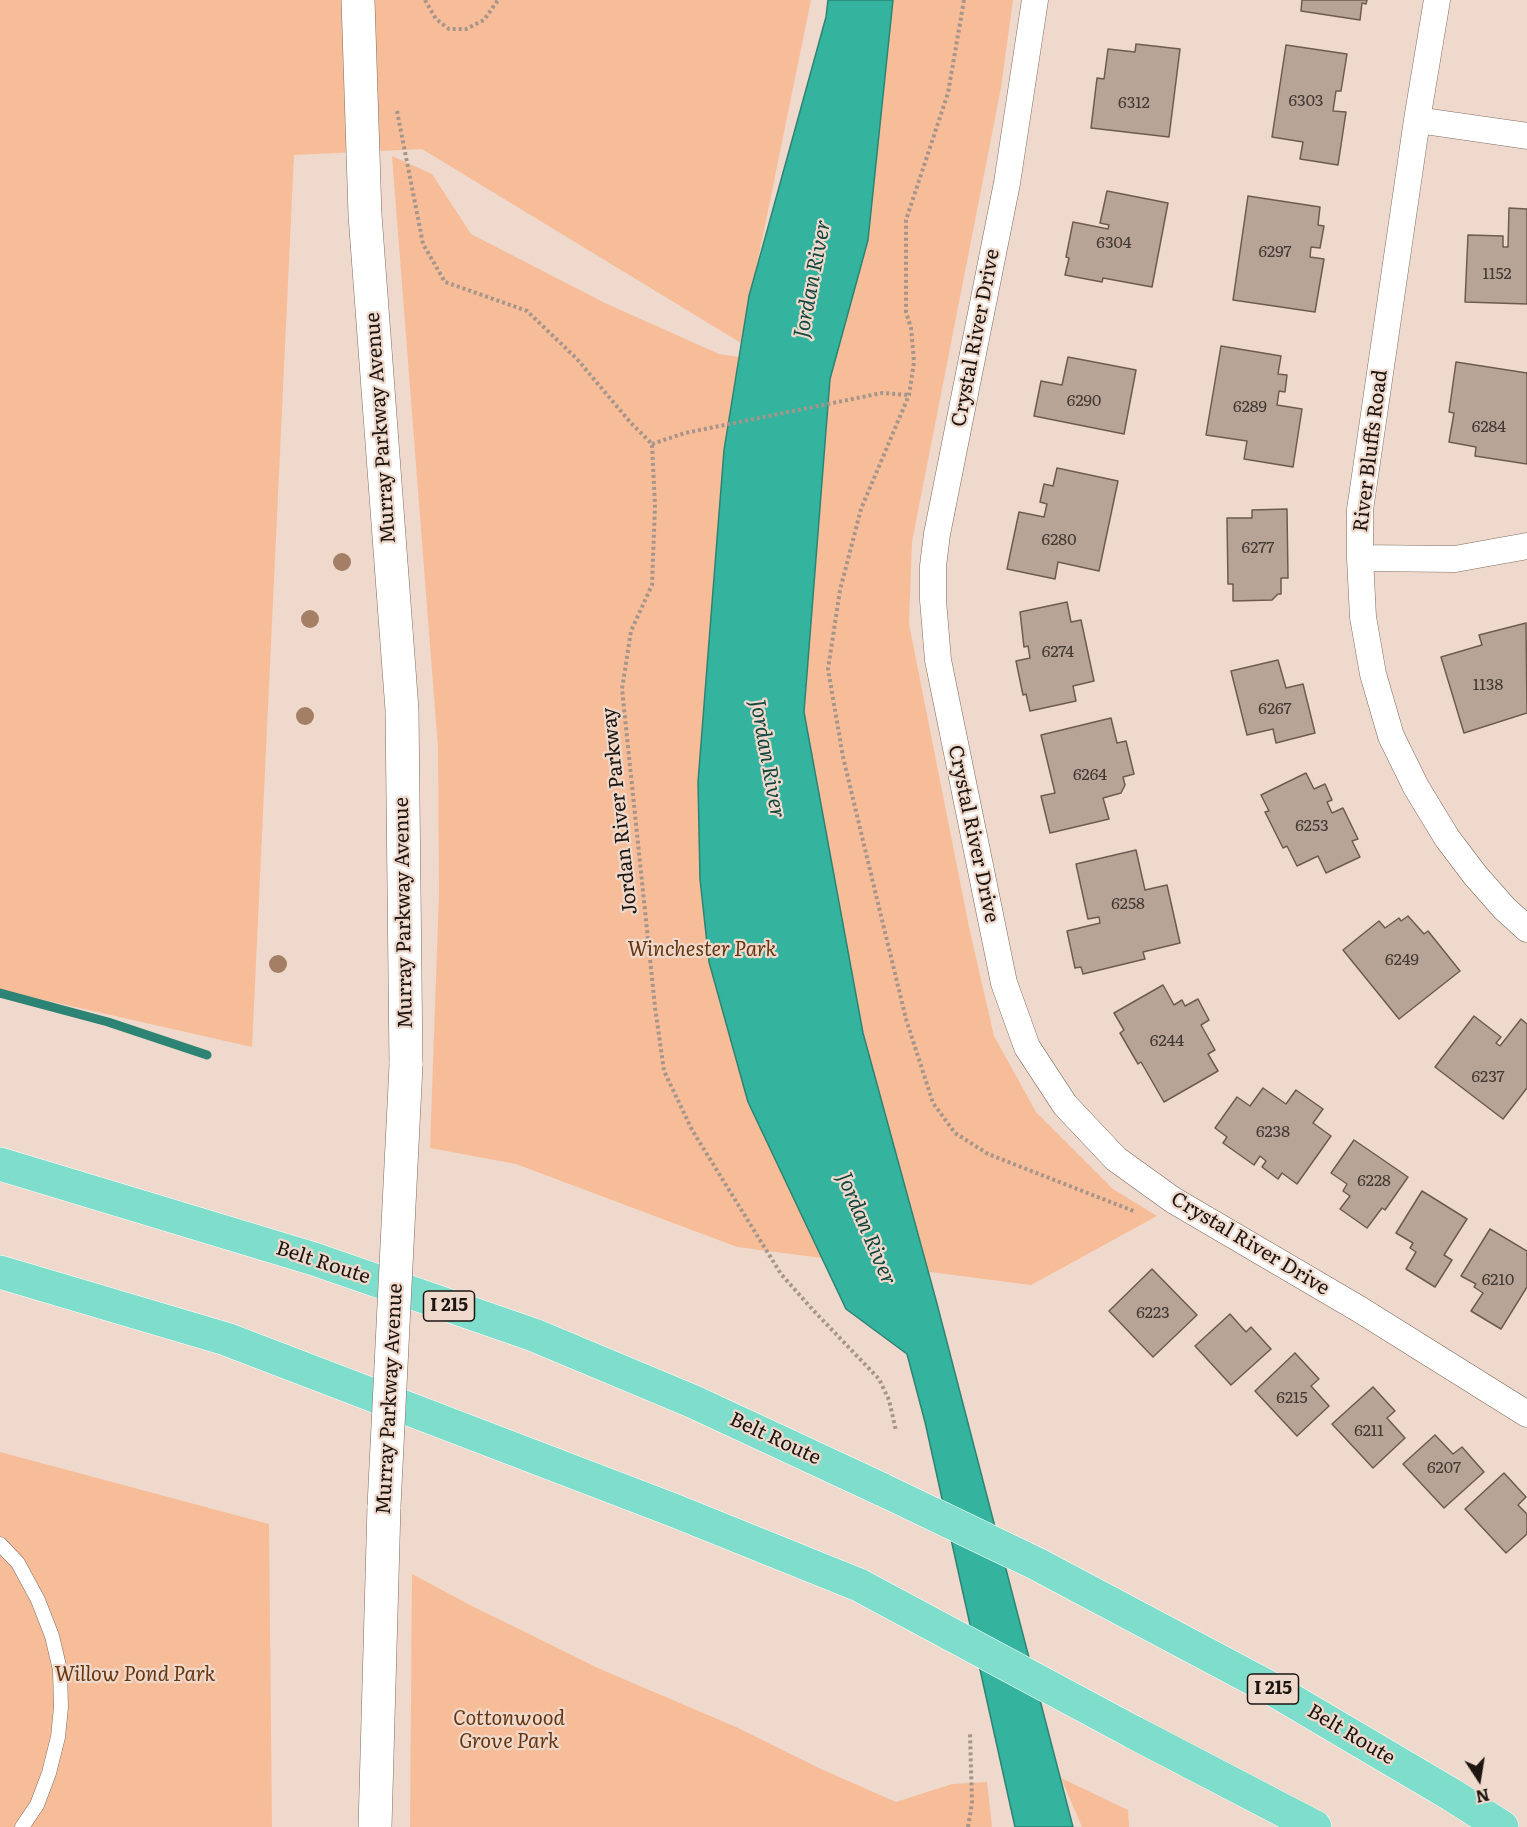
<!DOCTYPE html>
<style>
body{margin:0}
#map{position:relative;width:1527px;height:1827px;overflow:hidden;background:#efd9cc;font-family:Literata,serif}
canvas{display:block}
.north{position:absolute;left:1449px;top:1749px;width:60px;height:60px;-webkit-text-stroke:4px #efd9cc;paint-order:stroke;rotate:168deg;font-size:16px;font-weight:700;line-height:24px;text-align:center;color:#1c1510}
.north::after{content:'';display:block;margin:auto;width:21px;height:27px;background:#1c1510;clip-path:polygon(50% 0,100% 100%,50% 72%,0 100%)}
</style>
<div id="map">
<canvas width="1527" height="1827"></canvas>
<div class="north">N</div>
</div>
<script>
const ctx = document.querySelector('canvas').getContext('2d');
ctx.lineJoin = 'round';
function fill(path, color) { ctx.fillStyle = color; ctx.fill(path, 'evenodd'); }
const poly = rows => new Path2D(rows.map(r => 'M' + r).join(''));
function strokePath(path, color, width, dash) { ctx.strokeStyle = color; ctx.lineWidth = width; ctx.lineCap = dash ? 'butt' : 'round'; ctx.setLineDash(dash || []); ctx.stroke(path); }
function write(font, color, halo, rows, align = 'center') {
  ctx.font = font + ' Literata,serif'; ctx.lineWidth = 4.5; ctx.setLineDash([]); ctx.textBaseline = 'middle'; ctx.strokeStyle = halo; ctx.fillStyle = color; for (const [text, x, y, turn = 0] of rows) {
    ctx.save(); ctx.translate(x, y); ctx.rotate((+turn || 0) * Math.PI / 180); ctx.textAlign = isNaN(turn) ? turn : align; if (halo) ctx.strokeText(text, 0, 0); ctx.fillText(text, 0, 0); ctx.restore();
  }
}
fill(poly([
 [0,0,811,0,741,343,422,149,294,155,252,1047,0,990],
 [858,0,1013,0,1001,88,912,542,909,624,969,927,994,1036,1036,1112,1113,1189,1157,1216,1031,1285,737,1247,516,1164,430,1148,439,894,438,748,392,156,432,174,471,234,605,303,719,354,789,364],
 [0,1452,269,1524,272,1827,0,1827],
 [412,1574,470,1605,600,1669,736,1727,821,1769,896,1802,952,1784,987,1782,992,1827,410,1827],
 [1061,1778,1128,1810,1129,1827,1082,1827]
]), '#f7bd99');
const water = poly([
 [828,0,893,0,868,240,830,379,804,712,863,1033,936,1300,1073,1827,1015,1827,925,1422,907,1354,846,1309,748,1102,709,962,700,879,698,782,724,450,749,296,826,17,828,0]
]);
fill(water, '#34b39f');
strokePath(water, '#2d8474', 1.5);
strokePath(poly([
 [0,993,108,1022,207,1055]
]), '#2d8474', 9);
const building = poly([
 [1302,0,1367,0,1366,4,1362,3,1360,20,1301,11,1302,0],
 [1136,44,1180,49,1169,137,1091,128,1097,78,1104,79,1108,49,1135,52,1136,44],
 [1286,45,1347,54,1341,91,1336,91,1333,111,1346,112,1338,165,1300,159,1303,142,1272,137,1286,45],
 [1107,191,1168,203,1152,287,1103,278,1102,282,1065,275,1069,258,1066,257,1073,222,1108,229,1109,225,1100,223,1107,191],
 [1248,196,1320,207,1318,225,1324,226,1320,248,1311,247,1310,257,1324,259,1315,312,1233,300,1248,196],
 [1509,208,1527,209,1527,304,1465,302,1468,235,1503,236,1503,247,1508,247,1509,208],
 [1221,346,1281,356,1278,374,1287,375,1285,392,1279,391,1277,405,1302,409,1293,467,1244,459,1247,441,1206,435,1221,346],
 [1068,357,1136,370,1124,434,1034,416,1041,381,1062,385,1068,357],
 [1456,362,1527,373,1527,464,1475,456,1476,447,1449,442,1454,413,1449,412,1456,362],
 [1057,468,1118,481,1099,571,1058,562,1055,579,1007,569,1019,512,1044,517,1047,504,1040,502,1044,484,1053,486,1057,468],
 [1287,509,1288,578,1281,578,1281,594,1278,594,1272,600,1233,601,1233,584,1228,584,1227,518,1252,518,1252,510,1287,509],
 [1067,602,1071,622,1081,620,1094,681,1073,686,1076,701,1030,711,1026,694,1023,695,1016,661,1030,658,1028,646,1024,647,1020,612,1067,602],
 [1526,623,1527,713,1464,733,1441,657,1482,645,1479,635,1526,623],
 [1278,660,1286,688,1303,684,1315,733,1276,743,1273,729,1247,735,1231,671,1278,660],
 [1111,718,1117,743,1126,741,1134,774,1123,777,1125,785,1121,793,1103,798,1109,819,1050,833,1041,796,1055,793,1041,735,1111,718],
 [1306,773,1314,789,1325,784,1332,800,1327,802,1332,813,1343,808,1358,839,1352,841,1360,857,1326,873,1318,856,1297,866,1287,846,1283,848,1265,812,1269,811,1261,795,1306,773],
 [1136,850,1145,890,1167,885,1180,943,1143,952,1145,959,1083,974,1081,967,1075,968,1067,931,1100,923,1099,917,1088,919,1076,864,1136,850],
 [1408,916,1424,934,1428,931,1460,971,1399,1019,1343,950,1379,921,1385,928,1399,918,1401,921,1408,916],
 [1163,985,1174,1005,1182,1000,1185,1006,1198,999,1209,1020,1201,1025,1215,1050,1208,1054,1218,1071,1164,1102,1141,1062,1138,1064,1120,1033,1124,1030,1114,1013,1163,985],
 [1474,1016,1501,1037,1496,1043,1500,1046,1521,1019,1527,1024,1527,1088,1503,1119,1435,1067,1474,1016],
 [1263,1088,1286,1104,1296,1090,1323,1109,1313,1123,1331,1136,1297,1184,1282,1173,1278,1179,1262,1167,1266,1161,1260,1156,1254,1165,1223,1143,1227,1137,1215,1128,1237,1097,1250,1106,1263,1088],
 [1354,1140,1408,1177,1385,1210,1382,1208,1367,1228,1340,1209,1350,1196,1343,1191,1347,1184,1331,1173,1354,1140],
 [1422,1191,1467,1219,1444,1255,1452,1260,1435,1287,1406,1269,1416,1252,1410,1248,1413,1243,1396,1233,1422,1191],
 [1490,1229,1527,1251,1527,1287,1501,1329,1471,1311,1483,1293,1474,1287,1476,1284,1461,1276,1490,1229],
 [1152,1269,1197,1315,1153,1357,1109,1311,1152,1269],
 [1230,1314,1246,1332,1251,1327,1271,1349,1231,1385,1195,1346,1230,1314],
 [1295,1353,1319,1379,1311,1386,1329,1406,1297,1436,1255,1391,1295,1353],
 [1373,1387,1395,1411,1387,1418,1405,1438,1373,1468,1332,1424,1373,1387],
 [1435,1435,1453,1454,1462,1447,1484,1472,1444,1508,1403,1464,1435,1435],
 [1504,1473,1526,1497,1518,1505,1527,1514,1527,1534,1506,1553,1465,1509,1504,1473]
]);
fill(building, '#b8a497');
strokePath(building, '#6e5b50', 1.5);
const lane = poly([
 [0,1544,18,1563,38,1600,52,1636,60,1670,61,1707,58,1737,49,1773,37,1805,22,1827]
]);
const street = poly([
 [1035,0,1007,183,937,534,933,566,933,600,938,660,1004,983,1027,1047,1065,1105,1116,1159,1173,1200,1359,1309,1527,1414],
 [1437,0,1417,120,1360,510,1360,558,1363,617,1373,674,1391,736,1416,787,1447,838,1475,875,1504,908,1527,929],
 [1417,120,1527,136],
 [1360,558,1455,559,1527,546]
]);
const secondary = poly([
 [358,0,365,215,402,710,406,1065],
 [375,1827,384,1506]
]);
const highway = poly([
 [0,1164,314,1259,534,1335,694,1402,883,1490],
 [0,1272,226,1339,673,1510,859,1585],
 [1037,1564,1274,1690,1452,1795,1502,1827],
 [1133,1732,1315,1827]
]);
strokePath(lane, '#7e6c60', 15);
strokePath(street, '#7e6c60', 27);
strokePath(secondary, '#7e6c60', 34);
strokePath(highway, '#fff', 34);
strokePath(poly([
 [425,0,436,19,449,29,466,29,484,20,498,0],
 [964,0,948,93,906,220,906,312,911,328,914,362,909,395,861,509,840,590,828,669,843,757,877,899,906,1019,933,1103,955,1133,988,1154,1136,1212],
 [397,111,423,244,445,282,527,311,577,359,630,422,652,444,655,506,652,585,631,631,622,689,655,1007,664,1071,692,1130,781,1274,813,1310,879,1379,889,1400,896,1431],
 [652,444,685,433,882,393,909,395],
 [968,1827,972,1803,970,1733]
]), '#a6958b', 4, [3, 3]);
strokePath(lane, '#fff', 14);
strokePath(street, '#fff', 26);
strokePath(secondary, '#fff', 33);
strokePath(highway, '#7eddcb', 33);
const secondaryBridge = poly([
 [384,1506,406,1065]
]);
const highwayBridge = poly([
 [883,1490,1037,1564],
 [859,1585,1133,1732]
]);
strokePath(secondaryBridge, '#7e6c60', 34, []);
strokePath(highwayBridge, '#fff', 34, []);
strokePath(secondaryBridge, '#fff', 33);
strokePath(highwayBridge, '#7eddcb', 33);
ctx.fillStyle = '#a47f65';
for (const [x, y] of [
 [342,562],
 [310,619],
 [305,716],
 [278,964]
]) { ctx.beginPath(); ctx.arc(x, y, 9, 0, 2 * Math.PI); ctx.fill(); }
write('16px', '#433932', null, [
 ["6303",1306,101],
 ["6312",1134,103],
 ["6304",1114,243],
 ["6297",1275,252],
 ["1152",1497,274],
 ["6290",1084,401],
 ["6289",1250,407],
 ["6284",1489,427],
 ["6280",1059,540],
 ["6277",1258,548],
 ["6274",1058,652],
 ["1138",1488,685],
 ["6267",1275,709],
 ["6264",1090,775],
 ["6253",1312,826],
 ["6258",1128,904],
 ["6249",1402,960],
 ["6244",1167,1041],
 ["6237",1488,1077],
 ["6238",1273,1132],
 ["6228",1374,1181],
 ["6210",1498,1280],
 ["6223",1153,1313],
 ["6215",1292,1398],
 ["6211",1369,1431],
 ["6207",1444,1468]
]);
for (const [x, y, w] of [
 [449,1306,51],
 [1273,1689,51]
]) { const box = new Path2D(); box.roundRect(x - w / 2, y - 15, w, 30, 4.5); ctx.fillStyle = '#efd9cc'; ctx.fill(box); strokePath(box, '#1c1510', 1.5); }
write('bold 18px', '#1c1510', null, [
 ["I 215",449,1306],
 ["I 215",1273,1689]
]);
write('20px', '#1c1510', '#efd9cc', [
 ["Crystal River Drive",976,338,-79],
 ["Murray Parkway Avenue",381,428,-94],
 ["River Bluffs Road",1371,451,-83],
 ["Jordan River Parkway",620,811,-96],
 ["Crystal River Drive",973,834,78],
 ["Murray Parkway Avenue",404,913,-91],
 ["Crystal River Drive",1250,1244,31],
 ["Belt Route",323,1263,18],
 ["Murray Parkway Avenue",390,1399,-87],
 ["Belt Route",775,1439,25],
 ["Belt Route",1351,1735,31]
]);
write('italic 20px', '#673610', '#efd9cc', [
 ["Winchester Park",702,950],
 ["Willow Pond Park",135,1675],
 ["Cottonwood",509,1719],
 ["Grove Park",509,1742]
]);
write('italic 21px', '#12473f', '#efd9cc', [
 ["Jordan River",813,279,-79],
 ["Jordan River",767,759,80],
 ["Jordan River",866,1229,67]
]);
</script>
